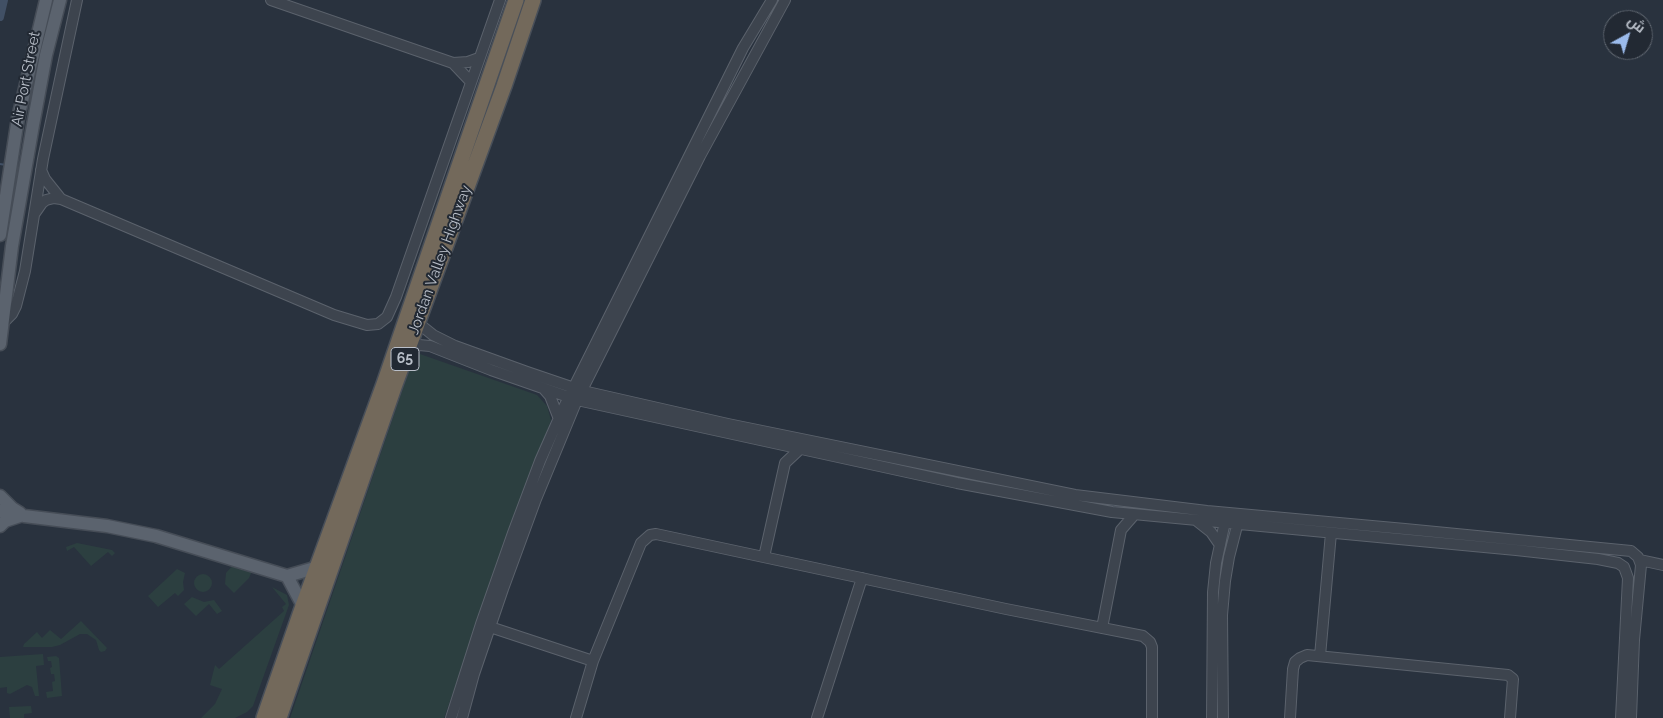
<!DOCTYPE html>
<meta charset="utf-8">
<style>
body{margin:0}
#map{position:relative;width:1663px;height:718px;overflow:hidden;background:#29323e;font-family:Raleway,Cairo,sans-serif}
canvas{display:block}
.north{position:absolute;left:1603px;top:10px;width:50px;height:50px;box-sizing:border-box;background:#222933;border:1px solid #5e656f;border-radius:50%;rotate:39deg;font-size:14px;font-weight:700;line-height:20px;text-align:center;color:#b9bfc9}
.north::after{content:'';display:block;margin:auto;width:18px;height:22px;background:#9bbbec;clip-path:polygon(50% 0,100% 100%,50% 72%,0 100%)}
</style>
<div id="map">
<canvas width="1663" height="718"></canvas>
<div class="north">ش</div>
</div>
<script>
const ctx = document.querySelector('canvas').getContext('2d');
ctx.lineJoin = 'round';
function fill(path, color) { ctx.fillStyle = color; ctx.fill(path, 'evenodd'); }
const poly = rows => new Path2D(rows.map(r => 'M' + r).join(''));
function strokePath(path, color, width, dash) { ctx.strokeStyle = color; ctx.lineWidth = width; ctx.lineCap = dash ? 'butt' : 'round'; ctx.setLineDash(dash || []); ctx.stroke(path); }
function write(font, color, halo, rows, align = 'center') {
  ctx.font = font + ' Raleway,sans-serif'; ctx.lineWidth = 4; ctx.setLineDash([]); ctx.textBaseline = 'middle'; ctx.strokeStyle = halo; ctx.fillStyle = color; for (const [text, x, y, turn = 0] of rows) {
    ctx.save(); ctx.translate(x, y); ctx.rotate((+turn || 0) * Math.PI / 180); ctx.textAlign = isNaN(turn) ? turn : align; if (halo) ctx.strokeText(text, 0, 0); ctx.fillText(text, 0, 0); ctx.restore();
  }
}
fill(poly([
 [420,354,537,395,547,406,551,420,444,718,290,718,411,365],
 [77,543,112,550,115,553,112,556,108,552,91,566,74,547,67,551,66,547],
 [234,564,252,571,249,578,234,593,225,584,226,573],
 [177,569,185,573,183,582,184,590,178,596,175,593,158,607,148,596],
 '194 583a9 9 0 1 1 18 0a9 9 0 1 1-18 0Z',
 [272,587,287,595,289,605,253,706,247,712,235,718,201,718,215,704,222,689,210,685,215,665,219,669,284,611,282,607,286,604],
 [192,597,204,602,214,600,222,611,217,614,209,604,196,616,184,604],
 [81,621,107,648,105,651,101,652,99,650,96,640,87,634,80,634,60,645,52,647,23,647,24,644,37,632,42,638,50,630,61,639],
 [43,654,44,665,36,666,39,696,35,696,32,687,27,685,10,694,7,693,7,687,0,688,0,657],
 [56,656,59,658,62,696,47,698,46,692,53,691,52,682,55,681,54,674,51,674,50,668,52,667,51,661,48,661,47,657],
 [31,706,32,713,24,714,24,718,10,718,9,707]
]), '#2c3f40');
strokePath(poly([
 [0,164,6,165]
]), '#415065', 2);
strokePath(poly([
 [0,17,4,0]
]), '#415065', 8);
const minor = poly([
 [271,0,453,63,468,62,479,58],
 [453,63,471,82],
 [41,170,45,179,61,199],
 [35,213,42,203,46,200,54,198,61,199,334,315,367,325,378,324,387,317,396,297,500,0],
 [418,323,433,335,455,346,527,372,583,391,728,424,1075,495,1207,511,1405,529,1631,551,1638,557,1641,565,1634,640,1631,718],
 [2,324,12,314,16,306,25,271,43,159,77,0],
 [409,350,419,345,430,346,491,370,577,400,700,156,785,0],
 [543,388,550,396,559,419],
 [1197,521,1211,532,1220,545],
 [764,557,785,463,800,449],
 [1640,560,1663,565],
 [484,625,593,661],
 [1102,628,1121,530,1134,515],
 [1320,656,1331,533],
 [451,718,481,624,513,533,540,461,563,409,743,48,772,0],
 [462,718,474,674,503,589,536,499,577,400,957,483,1112,512,1516,550,1598,559,1618,563,1624,567,1628,578,1621,718],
 [576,718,593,661,641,543,650,535,656,534,1006,609,1143,636,1150,642,1152,647,1152,718],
 [817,718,862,578],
 [1212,718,1213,592,1216,563,1226,517],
 [1223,718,1222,615,1225,581,1229,557,1239,518],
 [1290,718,1293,669,1295,662,1300,658,1307,655,1508,675,1513,679,1510,718]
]);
const major = poly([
 [0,235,18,118,46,0],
 [0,344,12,246,33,125,46,55,60,0],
 [0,496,12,508,20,513],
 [0,511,24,516,107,526,156,536,287,576,318,567],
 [0,526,5,521,20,516],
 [287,576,303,606]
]);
const highway = poly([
 [264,718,303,606,384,384,516,0],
 [279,718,394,387,504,86,533,0]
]);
strokePath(minor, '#5b626c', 12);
strokePath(major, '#464d57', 15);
strokePath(highway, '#484f59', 18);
strokePath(minor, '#3d444e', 10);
strokePath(major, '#5b636e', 12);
strokePath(highway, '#73695b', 15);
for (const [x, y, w] of [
 [405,359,28]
]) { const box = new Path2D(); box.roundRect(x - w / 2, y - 11.5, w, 23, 4); ctx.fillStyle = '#222933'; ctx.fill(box); strokePath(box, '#b9bfc9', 1); }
write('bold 14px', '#b9bfc9', null, [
 ["65",405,359]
]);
write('15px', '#b9bfc9', '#222933', [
 ["Air Port Street",26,79,-79],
 ["Jordan Valley Highway",440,260,-70]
]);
</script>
